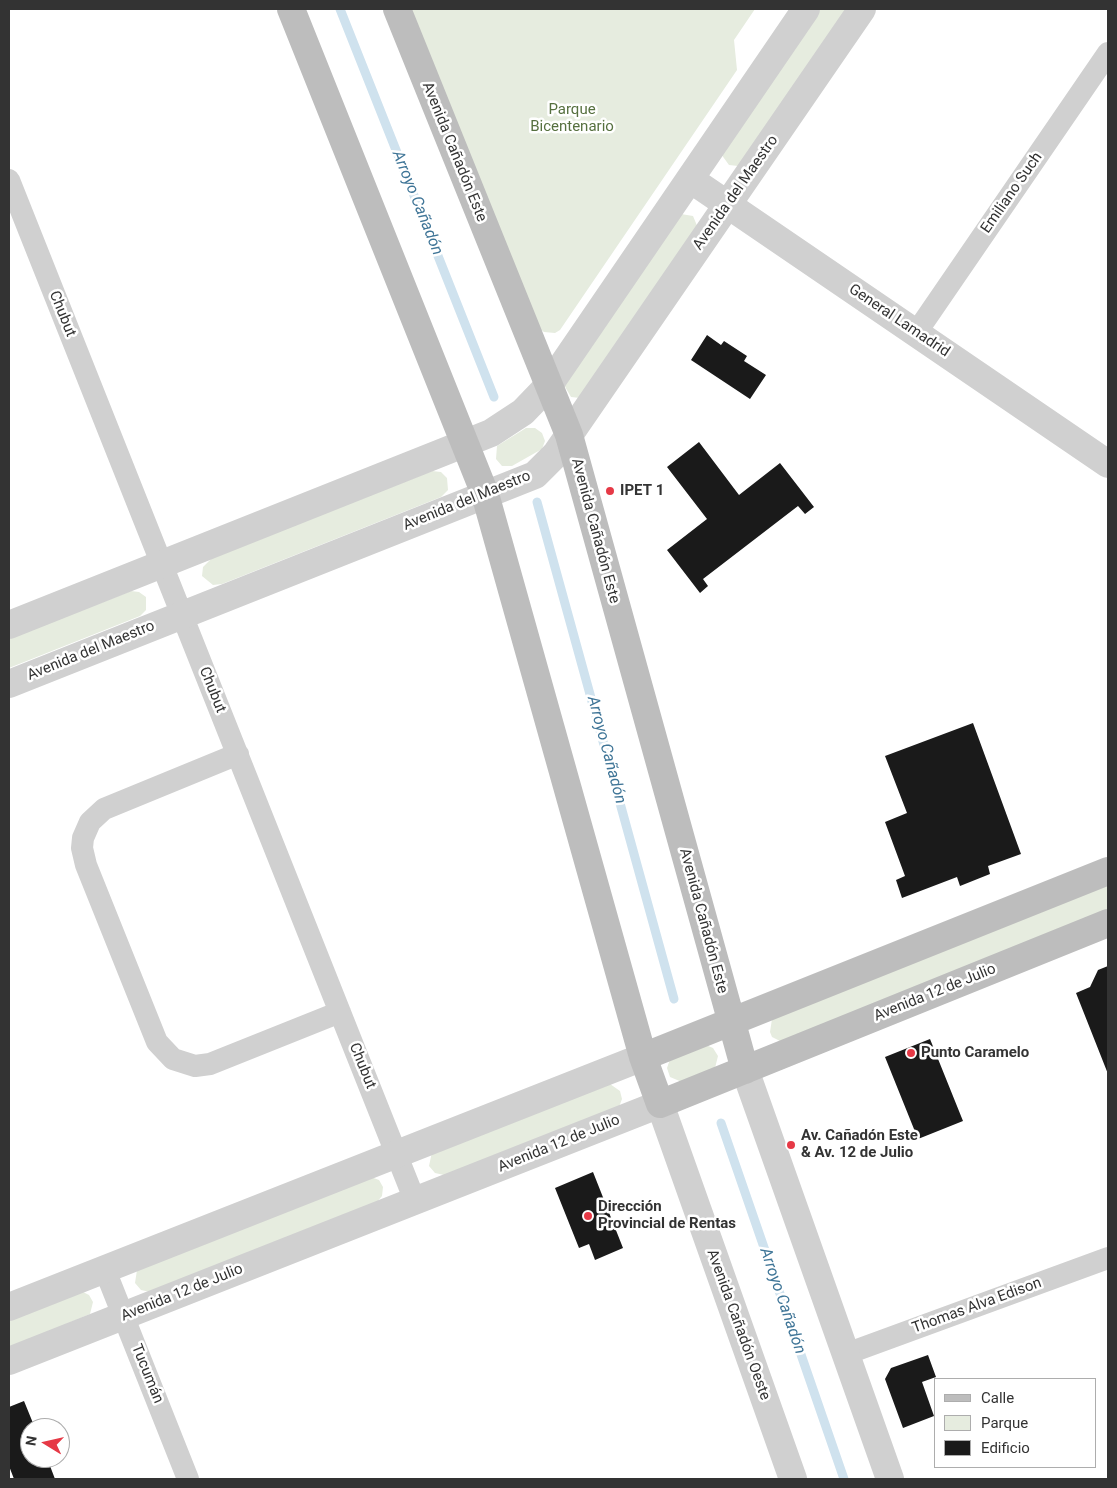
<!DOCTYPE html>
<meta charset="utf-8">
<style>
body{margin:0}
#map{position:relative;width:1117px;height:1488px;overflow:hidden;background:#fff;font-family:Roboto,sans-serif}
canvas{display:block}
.frame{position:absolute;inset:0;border:10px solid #333;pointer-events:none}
.legend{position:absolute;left:934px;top:1378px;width:162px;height:90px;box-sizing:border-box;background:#fff;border:1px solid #adadad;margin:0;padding:6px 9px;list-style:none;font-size:15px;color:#333}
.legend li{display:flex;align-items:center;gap:10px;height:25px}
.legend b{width:25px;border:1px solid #adadad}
.north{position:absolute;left:20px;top:1418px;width:50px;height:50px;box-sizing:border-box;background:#fff;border:1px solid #adadad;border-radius:50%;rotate:279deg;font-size:14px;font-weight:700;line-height:20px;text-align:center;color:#333}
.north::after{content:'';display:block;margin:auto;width:18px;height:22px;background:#e63946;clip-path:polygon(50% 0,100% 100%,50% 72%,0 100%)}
</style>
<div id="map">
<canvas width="1117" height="1488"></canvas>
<div class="frame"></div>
<ul class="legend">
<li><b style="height:6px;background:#bdbdbd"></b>Calle</li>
<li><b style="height:14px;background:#e6ecdf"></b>Parque</li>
<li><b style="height:14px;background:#1a1a1a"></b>Edificio</li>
</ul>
<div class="north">N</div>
</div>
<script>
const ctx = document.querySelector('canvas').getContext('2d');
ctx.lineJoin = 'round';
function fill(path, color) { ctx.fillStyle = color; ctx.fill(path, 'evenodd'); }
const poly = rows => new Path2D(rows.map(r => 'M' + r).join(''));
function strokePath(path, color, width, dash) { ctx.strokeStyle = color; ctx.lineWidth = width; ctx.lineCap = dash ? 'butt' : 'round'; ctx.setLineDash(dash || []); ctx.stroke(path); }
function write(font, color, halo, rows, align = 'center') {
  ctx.font = font + ' Roboto,sans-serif'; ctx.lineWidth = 5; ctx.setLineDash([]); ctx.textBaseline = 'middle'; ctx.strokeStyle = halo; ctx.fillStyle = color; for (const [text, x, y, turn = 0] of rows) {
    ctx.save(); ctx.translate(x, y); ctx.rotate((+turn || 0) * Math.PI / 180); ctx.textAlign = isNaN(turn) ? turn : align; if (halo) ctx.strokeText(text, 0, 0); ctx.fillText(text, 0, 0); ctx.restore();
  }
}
fill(poly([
 [409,9,755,9,734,40,737,70,560,330,555,333,544,332,540,329],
 [817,9,850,9,738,166,729,165,721,154],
 [681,214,693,216,698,228,580,398,571,397,564,385],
 [526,428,535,428,542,433,545,441,542,449,512,466,502,466,496,459,497,446],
 [432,471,441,472,447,478,448,490,441,497,222,584,213,585,202,576,203,567,212,558],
 [131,591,139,592,146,597,146,610,140,616,9,668,9,639],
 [1108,882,1108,911,780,1041,772,1037,770,1032,772,1019],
 [706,1045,713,1048,718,1056,715,1068,682,1082,670,1077,667,1068,670,1059],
 [610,1084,620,1091,622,1099,619,1107,444,1175,435,1173,429,1166,432,1152],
 [371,1177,379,1180,383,1187,382,1196,377,1202,150,1292,141,1290,135,1283,137,1270],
 [81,1291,89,1295,93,1302,90,1314,9,1348,9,1319]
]), '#e6ecdf');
strokePath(poly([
 [340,9,494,397],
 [537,502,674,999],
 [721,1123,844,1479]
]), '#cfe2ee', 9);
fill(poly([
 [707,335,721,345,724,341,747,356,744,361,766,375,750,399,691,360],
 [699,442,739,495,780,463,814,507,805,514,798,506,703,579,708,586,700,593,667,550,707,519,667,467],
 [973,723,1021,854,988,866,990,874,960,886,957,877,902,898,896,880,905,876,885,822,907,813,885,756],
 [1108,966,1108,1074,1076,993,1090,987,1098,970],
 [930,1039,963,1121,918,1139,885,1057],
 [593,1172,623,1248,595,1260,589,1244,579,1248,555,1188],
 [928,1355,936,1377,922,1382,934,1416,903,1428,885,1379,891,1368],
 [24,1401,35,1428,30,1428,30,1458,47,1458,55,1479,14,1479,9,1466,9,1407]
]), '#1a1a1a');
strokePath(poly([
 [9,180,415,1201],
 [916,333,1108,53],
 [238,754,104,809,90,822,83,838,82,848,86,865,157,1042,173,1059,195,1066,210,1064,340,1012],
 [105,1270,188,1479],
 [846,1354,1108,1258]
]), '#d0d0d0', 22);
strokePath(poly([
 [690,179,1108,464],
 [9,625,491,433,523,412,549,385,806,9],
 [9,684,535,475,556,454,862,9],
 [745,1070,890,1479],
 [9,1307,643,1057],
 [9,1361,660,1104,793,1479]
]), '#d0d0d0', 28);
strokePath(poly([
 [291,9,485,494,643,1057,660,1104,1108,923],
 [397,9,569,435,745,1070],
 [643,1057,1108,871]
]), '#bdbdbd', 28);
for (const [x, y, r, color] of [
 [610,491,5,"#e63946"],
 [911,1053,5,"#e63946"],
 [791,1145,5,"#e63946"],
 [588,1216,5,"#e63946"]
]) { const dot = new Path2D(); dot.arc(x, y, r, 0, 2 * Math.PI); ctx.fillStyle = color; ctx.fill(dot); strokePath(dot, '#fff', 2); }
write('15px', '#56703f', '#fff', [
 ["Parque",572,110],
 ["Bicentenario",572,127]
]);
write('15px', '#333', '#fff', [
 ["Avenida Cañadón Este",454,152,68],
 ["Avenida del Maestro",736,193,-55],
 ["Emiliano Such",1012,193,-55],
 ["Chubut",62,314,68],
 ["General Lamadrid",899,321,34],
 ["Avenida del Maestro",467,501,-22],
 ["Avenida Cañadón Este",595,531,75],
 ["Avenida del Maestro",91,651,-22],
 ["Chubut",212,690,68],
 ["Avenida Cañadón Este",703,921,75],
 ["Avenida 12 de Julio",935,993,-22],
 ["Chubut",362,1066,68],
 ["Avenida 12 de Julio",559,1144,-22],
 ["Avenida 12 de Julio",182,1293,-22],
 ["Thomas Alva Edison",977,1306,-20],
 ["Avenida Cañadón Oeste",738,1325,70],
 ["Tucumán",147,1374,68]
]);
write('bold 15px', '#333', '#fff', [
 ["IPET 1",620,491],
 ["Punto Caramelo",921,1053],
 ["Av. Cañadón Este",801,1136],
 ["& Av. 12 de Julio",801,1153],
 ["Dirección",598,1207],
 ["Provincial de Rentas",598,1224]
], 'left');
write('italic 16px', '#3f7597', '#fff', [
 ["Arroyo Cañadón",417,203,68],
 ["Arroyo Cañadón",606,750,75],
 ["Arroyo Cañadón",782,1301,71]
]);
</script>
